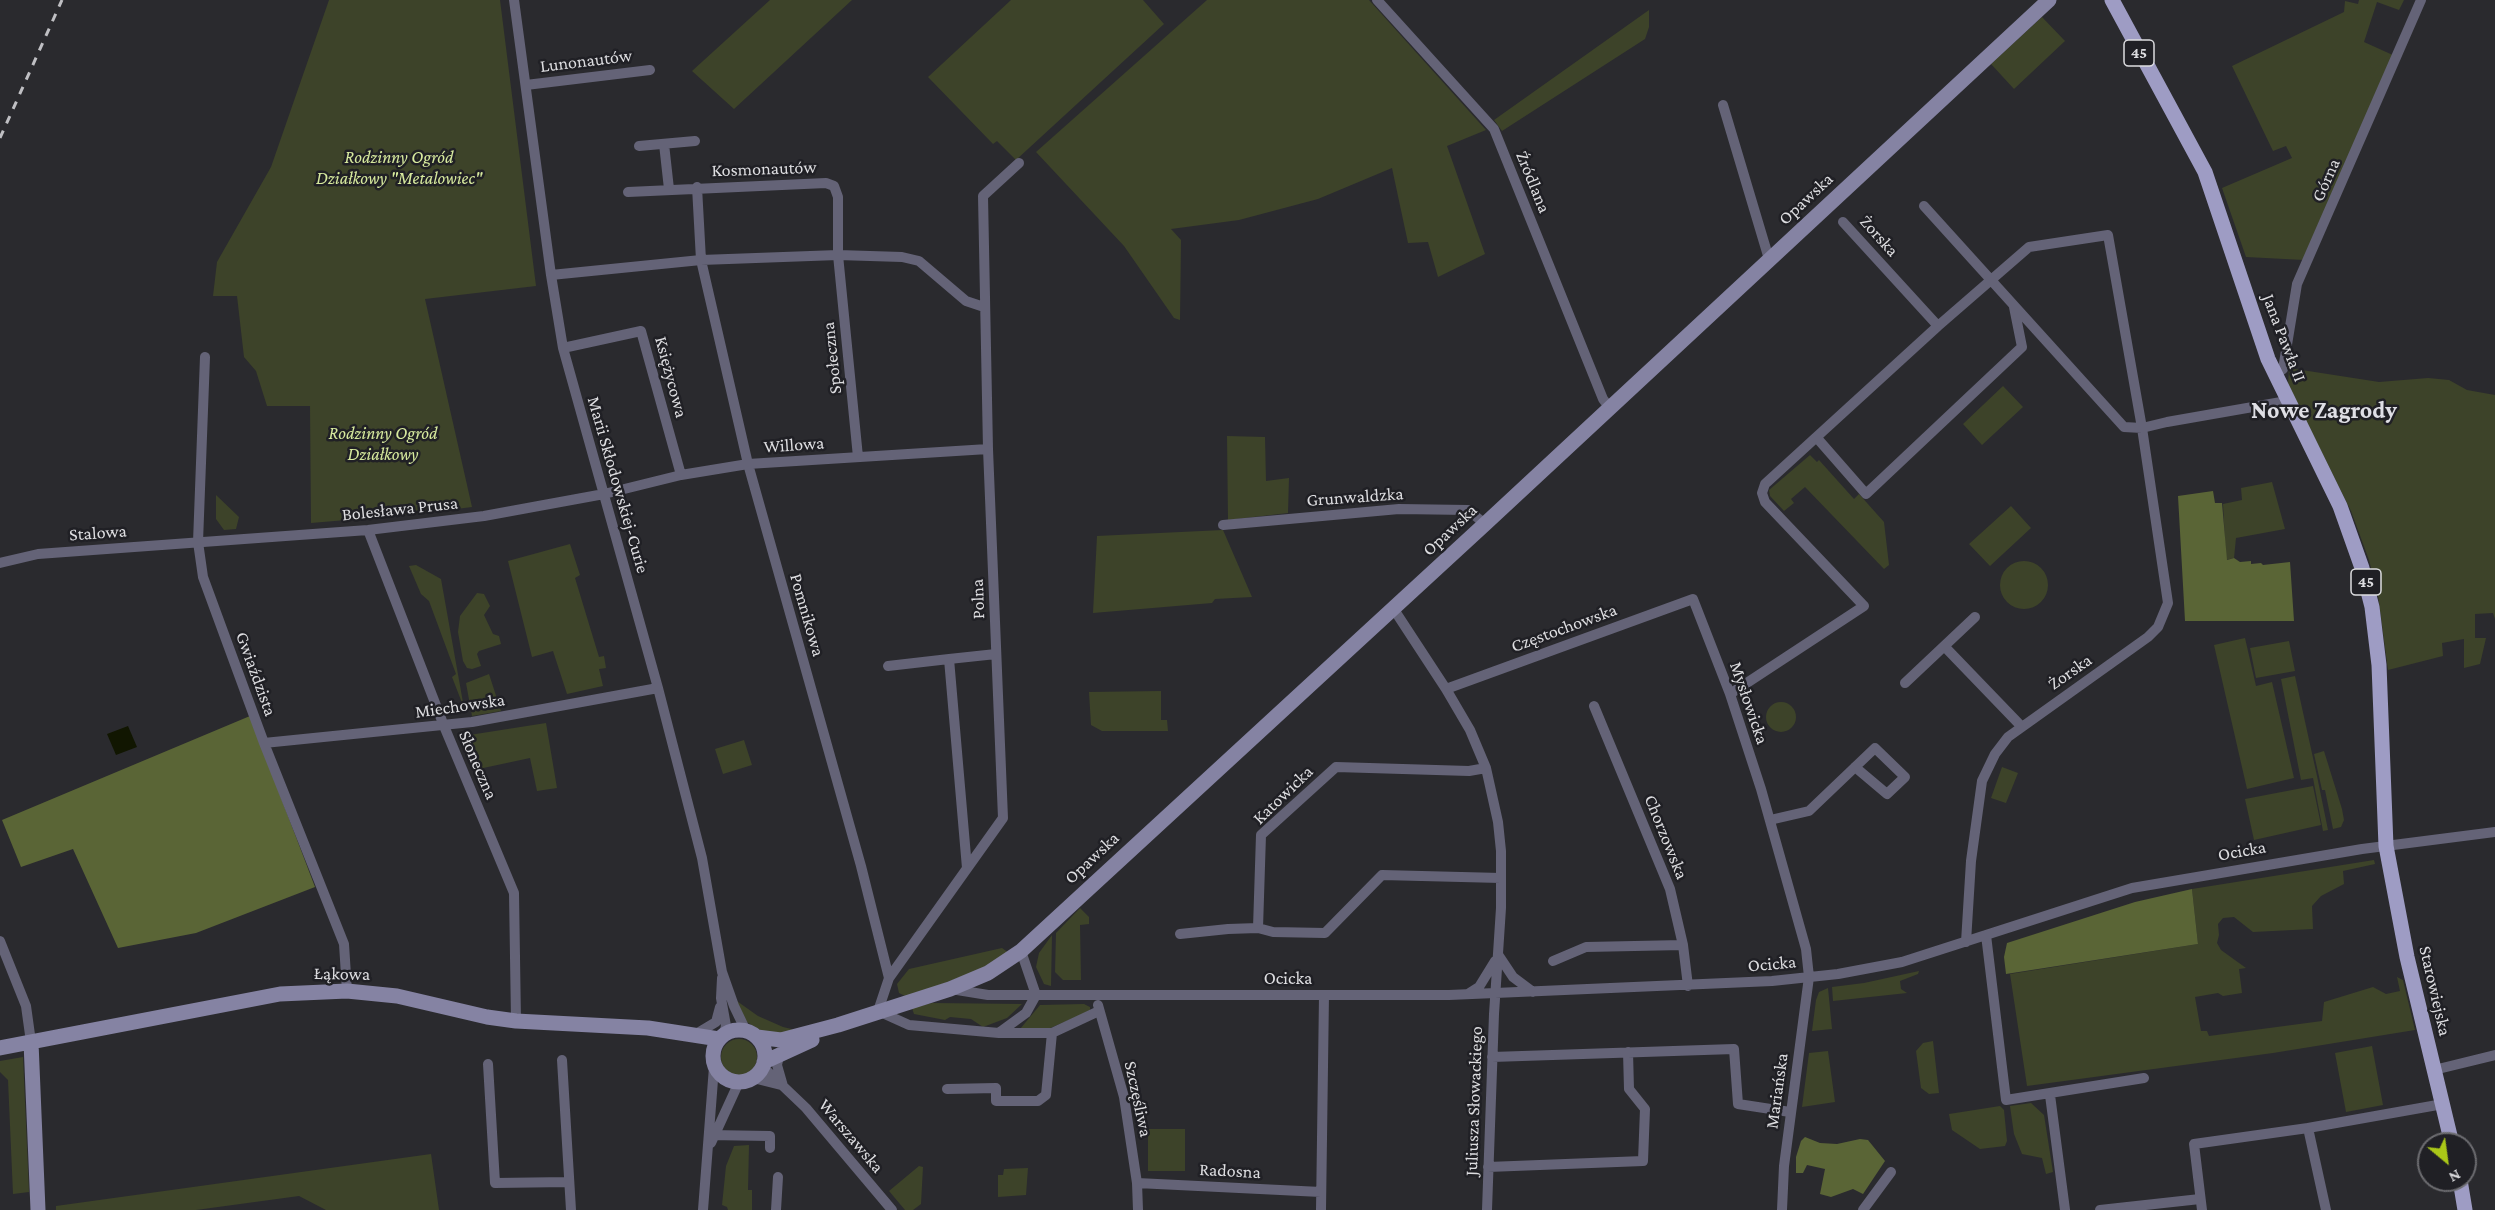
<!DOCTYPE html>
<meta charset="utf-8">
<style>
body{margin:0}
#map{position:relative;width:2495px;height:1210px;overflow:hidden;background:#2a2a2e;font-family:"Crimson Pro",serif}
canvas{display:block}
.north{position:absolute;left:2417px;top:1132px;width:60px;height:60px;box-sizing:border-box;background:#202025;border:2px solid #6c6c70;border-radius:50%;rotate:151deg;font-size:16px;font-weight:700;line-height:24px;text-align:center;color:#dddde0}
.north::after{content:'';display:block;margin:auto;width:21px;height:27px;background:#aac718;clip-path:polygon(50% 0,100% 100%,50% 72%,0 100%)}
</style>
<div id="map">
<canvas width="2495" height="1210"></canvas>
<div class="north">N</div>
</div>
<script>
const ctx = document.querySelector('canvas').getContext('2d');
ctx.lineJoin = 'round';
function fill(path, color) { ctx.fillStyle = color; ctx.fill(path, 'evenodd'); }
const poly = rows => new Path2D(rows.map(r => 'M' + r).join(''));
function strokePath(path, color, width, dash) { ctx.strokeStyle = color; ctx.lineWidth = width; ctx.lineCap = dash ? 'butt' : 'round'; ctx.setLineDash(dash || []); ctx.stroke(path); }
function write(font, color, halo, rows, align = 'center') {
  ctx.font = font + ' "Crimson Pro",serif'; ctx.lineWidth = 5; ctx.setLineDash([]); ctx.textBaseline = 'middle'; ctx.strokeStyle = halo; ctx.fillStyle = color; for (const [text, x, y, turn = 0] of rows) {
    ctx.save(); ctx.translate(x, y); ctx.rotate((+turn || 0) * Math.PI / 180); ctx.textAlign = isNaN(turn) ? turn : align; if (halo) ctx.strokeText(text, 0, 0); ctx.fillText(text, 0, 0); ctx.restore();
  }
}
fill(poly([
 [329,0,500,0,536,286,425,299,472,507,417,514,311,523,310,406,267,406,256,371,244,357,237,296,213,296,217,262,271,167],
 [770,0,852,0,734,109,692,71],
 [1011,0,1143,0,1164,24,1016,160,997,141,993,144,928,77],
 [1207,0,1369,0,1486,130,1447,146,1485,254,1438,277,1428,242,1408,243,1392,168,1318,199,1239,220,1171,229,1181,240,1180,320,1174,318,1124,246,1036,152],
 [2359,0,2404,0,2399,10,2377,2,2364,42,2395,56,2304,260,2246,257,2222,188,2292,158,2286,146,2273,151,2232,66,2344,12,2345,1,2358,4],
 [1649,10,1649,27,1645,39,1502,131,1494,120],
 [2042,17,2065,41,2014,89,1991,64],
 [2289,368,2379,382,2428,378,2449,380,2467,390,2495,395,2495,619,2493,613,2475,614,2475,638,2486,638,2480,664,2464,668,2464,639,2442,643,2443,656,2388,670,2378,595,2369,560,2351,511,2288,385],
 [2003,386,2023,407,1982,445,1963,424],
 [1227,436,1265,437,1266,481,1289,478,1288,513,1228,520],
 [1810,455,1817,462,1819,460,1854,499,1859,494,1884,522,1889,565,1884,569,1805,487,1791,499,1794,503,1784,511,1770,496,1769,490],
 [2272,482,2285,529,2236,538,2234,558,2226,560,2223,504,2242,500,2241,488],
 [216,495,239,517,236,529,224,530,216,519],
 [2011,506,2031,528,1990,566,1969,544],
 [1223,530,1252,597,1215,599,1212,603,1093,613,1097,536],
 [570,544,580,575,575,578,599,657,604,656,606,668,599,669,603,686,567,694,553,651,532,657,508,561],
 '2000 585a24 24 0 1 1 48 0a24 24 0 1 1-48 0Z',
 [416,565,441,579,464,708,452,677,456,674,429,601,421,594,409,566],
 [477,593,484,594,490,606,484,615,493,634,499,636,501,644,479,651,477,654,481,666,472,669,467,668,463,661,458,632,460,616],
 [2245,638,2256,686,2272,682,2294,778,2247,789,2214,645],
 [2289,641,2295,671,2256,678,2250,648],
 [489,674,501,711,472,716,466,683],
 [2295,676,2317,776,2328,830,2323,831,2313,778,2301,780,2281,679],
 [1161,691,1161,720,1167,720,1168,731,1102,731,1091,725,1089,692],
 '1766 717a15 15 0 1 1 30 0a15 15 0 1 1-30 0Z',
 [546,723,557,788,537,791,530,758,474,770,463,736],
 [744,740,752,765,723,774,715,749],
 [2324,751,2342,809,2344,820,2341,827,2333,829,2325,790,2322,790,2314,754],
 [2002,767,2018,773,2006,803,1991,798],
 [2313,786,2321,825,2254,840,2245,799],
 [2374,860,2375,864,2343,871,2344,884,2321,896,2312,906,2313,929,2253,932,2234,917,2223,918,2218,924,2219,935,2217,943,2221,950,2246,968,2239,969,2242,993,2223,996,2218,993,2195,997,2201,1031,2207,1031,2209,1036,2322,1021,2324,1002,2373,987,2386,994,2400,991,2397,977,2403,980,2415,1030,2273,1053,2027,1086,2010,974,2198,944,2192,889],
 [1080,908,1089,917,1089,924,1080,925,1081,980,1063,980,1055,972,1056,933],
 [1052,935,1051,986,1044,984,1036,967,1039,953],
 [1002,948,1009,953,991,966,907,997,899,993,897,984,909,969],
 [1919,971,1918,974,1900,981,1901,989,1907,993,1833,1001,1832,987,1864,983],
 [1828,988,1832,1029,1812,1031,1816,1000,1819,992],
 [734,999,758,1016,783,1027,800,1031,785,1034,761,1031,747,1022,739,1011],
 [932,1003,1022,1004,1007,1018,983,1027,971,1019,950,1017,945,1020,914,1014,912,1008],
 [1084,1004,1090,1007,1090,1011,1048,1029,1020,1029,1040,1005],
 '721 1057a18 18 0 1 1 36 0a18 18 0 1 1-36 0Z',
 [1933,1041,1939,1093,1929,1094,1921,1088,1916,1051,1923,1043],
 [2372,1046,2383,1105,2346,1112,2335,1053],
 [1828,1051,1835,1102,1802,1107,1809,1053],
 [23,1057,29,1192,13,1194,8,1080,0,1072,0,1061],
 [2031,1103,2044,1115,2053,1172,2046,1174,2042,1158,2022,1154,2014,1134,2010,1106],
 [2000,1106,2004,1110,2007,1141,2005,1146,1980,1149,1952,1130,1949,1114],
 [1148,1129,1185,1129,1185,1171,1148,1171],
 [749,1145,748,1190,752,1190,752,1210,728,1210,727,1207,722,1205,726,1166,734,1146],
 [431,1154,439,1210,326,1210,299,1196,196,1210,56,1210,56,1206],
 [919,1166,923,1167,921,1204,913,1210,905,1210,889,1191],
 [1028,1168,1026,1195,998,1197,998,1175,1003,1175,1004,1169]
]), '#3d4329');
fill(poly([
 [2213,491,2215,503,2222,503,2227,560,2234,558,2240,562,2251,561,2251,564,2261,563,2263,565,2290,562,2294,621,2185,621,2178,496],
 [250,716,315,887,196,933,118,948,73,849,21,867,2,820],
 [2192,889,2198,944,2006,974,2004,957,2007,943,2135,902],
 [1805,1137,1820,1143,1837,1144,1860,1139,1868,1140,1885,1161,1863,1194,1853,1189,1831,1197,1820,1194,1825,1169,1807,1165,1803,1173,1796,1173,1796,1157,1801,1141]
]), '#5a6536');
fill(poly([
 [128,726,137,747,116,755,107,734]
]), '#111601');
strokePath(poly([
 [514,0,551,275,563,348,658,688,702,858,722,972,734,1006,746,1031],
 [1377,0,1494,129,1603,399,1609,407],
 [526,85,650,70],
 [1723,105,1769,259],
 [664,144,669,189],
 [639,146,695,141],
 [1019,163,983,196,988,449,1003,818,889,978,878,1011,909,1025,999,1033,1052,1033,1099,1011],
 [697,187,701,260,748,464,861,866,889,978],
 [628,192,826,183,834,186,838,197,838,255,858,457],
 [1924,206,2124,427,2142,428,2167,422,2287,401],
 [1843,222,1938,326],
 [551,275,701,260,838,255,902,257,919,261,966,301,984,307],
 [563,348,641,331,681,475],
 [205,357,198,542,203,577,264,743,344,944,347,991],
 [2274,375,2283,369,2297,284,2421,0],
 [1817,438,1866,494,2022,347,2014,307],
 [1223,525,1399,509,1468,510,1485,524],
 [368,530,444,726,514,893,516,1021],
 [0,563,38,554,368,530,484,516,604,494,681,475,748,464,988,449],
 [1393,608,1446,689,1470,730,1486,768,1498,822,1501,851,1501,908,1494,1014,1487,1210],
 [1944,646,2022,727],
 [888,666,949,659],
 [1905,683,1975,617],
 [1446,689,1693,599,1730,694,1761,789,1806,949,1809,977,1784,1166,1782,1210],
 [1730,694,1864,606,1765,502,1762,493,1765,484,1938,326,2029,247,2108,235,2142,428,2168,603,2158,627,2148,637,2008,737,1995,754,1982,781,1971,861,1966,942],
 [1594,706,1670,889,1683,945,1688,986],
 [264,743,472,722,658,688],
 [1770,820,1809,811,1875,748,1905,777,1887,794,1855,767],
 [967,868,949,659,996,654],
 [1258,928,1261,835,1336,767,1469,771,1486,768],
 [1180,934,1228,929,1258,928,1273,932,1325,933,1382,875,1501,878],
 [1986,935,2006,1100,2144,1078],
 [0,941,26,1006,31,1042],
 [1499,956,1513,977,1533,992],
 [1553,961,1586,947,1683,945],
 [722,978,721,998,726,1026,724,1034],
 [951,989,988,995,1449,995,1772,981,1838,974,1902,962,2132,888,2362,849,2495,832],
 [1468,994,1479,987,1495,961],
 [1098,1005,1124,1097,1137,1183,1138,1210],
 [1000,1032,1026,1013,1036,995,1021,951],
 [696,1034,716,1022,720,1007],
 [779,1056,777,1065,783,1086],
 [1492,1057,1734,1049,1738,1104,1790,1112],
 [562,1060,571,1210],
 [488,1064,495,1183,568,1182],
 [763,1067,806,1108,892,1210],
 [2434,1070,2495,1055],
 [753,1078,781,1085],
 [947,1089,996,1088,996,1101,1038,1101,1046,1095,1052,1033],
 [2050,1095,2065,1210],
 [2308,1128,2326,1210],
 [709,1135,770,1136,770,1148],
 [711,1143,739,1082],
 [1488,1167,1643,1161,1645,1109,1629,1089,1628,1052],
 [1137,1183,1321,1192],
 [703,1210,714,1067],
 [776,1210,778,1177],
 [1321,1210,1324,995],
 [1863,1210,1891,1172],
 [2100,1210,2200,1199],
 [2202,1210,2194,1144,2308,1128,2443,1104]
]), '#646377', 10);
strokePath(poly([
 '713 1056a26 26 0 1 1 52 0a26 26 0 1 1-52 0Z',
 [757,1037,781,1040,838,1025,950,989,988,973,1021,951,1485,524,2049,0],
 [31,1042,38,1210],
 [0,1048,280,994,347,991,397,996,487,1017,516,1021,648,1028,719,1039],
 [764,1062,812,1040]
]), '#8583a3', 15);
strokePath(poly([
 [2112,0,2205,172,2268,359,2340,506,2362,568,2372,607,2379,665,2386,846,2407,957,2452,1144],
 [2460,1180,2465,1210]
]), '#9e9cc4', 15);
strokePath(poly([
 [0,138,62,0]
]), '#bfbfc3', 3, [8, 8]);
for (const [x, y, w] of [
 [2139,53,30],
 [2366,582,30]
]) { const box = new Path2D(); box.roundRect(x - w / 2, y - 13, w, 26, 4.5); ctx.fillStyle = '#202025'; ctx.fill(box); strokePath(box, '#dddde0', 1.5); }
write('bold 16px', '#dddde0', null, [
 ["45",2139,53],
 ["45",2366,582]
]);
write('18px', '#dddde0', '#202025', [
 ["Lunonautów",586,61,-7],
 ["Kosmonautów",764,169,-2],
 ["Górna",2326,180,-66],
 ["Źródlana",1533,182,68],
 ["Opawska",1806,199,-43],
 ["Żorska",1879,236,48],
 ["Jana Pawła II",2284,338,69],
 ["Społeczna",832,358,-96],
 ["Księżycowa",671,377,75],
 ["Willowa",794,445,-4],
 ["Marii Skłodowskiej-Curie",618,485,74],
 ["Grunwaldzka",1355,497,-4],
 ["Bolesława Prusa",400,509,-6],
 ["Opawska",1450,530,-43],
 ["Stalowa",98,533,-4],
 ["Polna",978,599,-92],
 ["Pomnikowa",807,615,74],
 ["Częstochowska",1564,628,-20],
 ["Żorska",2070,672,-35],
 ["Gwiaździsta",256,674,70],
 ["Mysłowicka",1749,703,71],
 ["Miechowska",460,706,-8],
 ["Słoneczna",478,765,67],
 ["Katowicka",1283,795,-44],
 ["Chorzowska",1666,837,68],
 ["Ocicka",2242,851,-10],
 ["Opawska",1092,858,-43],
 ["Ocicka",1772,964,-5],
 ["Łąkowa",342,974,1],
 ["Ocicka",1288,978],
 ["Starowiejska",2435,991,77],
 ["Mariańska",1777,1091,-82],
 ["Szczęśliwa",1138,1099,78],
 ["Juliusza Słowackiego",1474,1101,-88],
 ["Warszawska",851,1136,50],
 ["Radosna",1230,1171,3]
]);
write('italic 18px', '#d7ea9e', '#202025', [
 ["Rodzinny Ogród",399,157],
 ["Działkowy \"Metalowiec\"",399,178],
 ["Rodzinny Ogród",383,433],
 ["Działkowy",383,454]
]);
write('bold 24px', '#dfdfe5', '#202025', [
 ["Nowe Zagrody",2324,411]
]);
</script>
